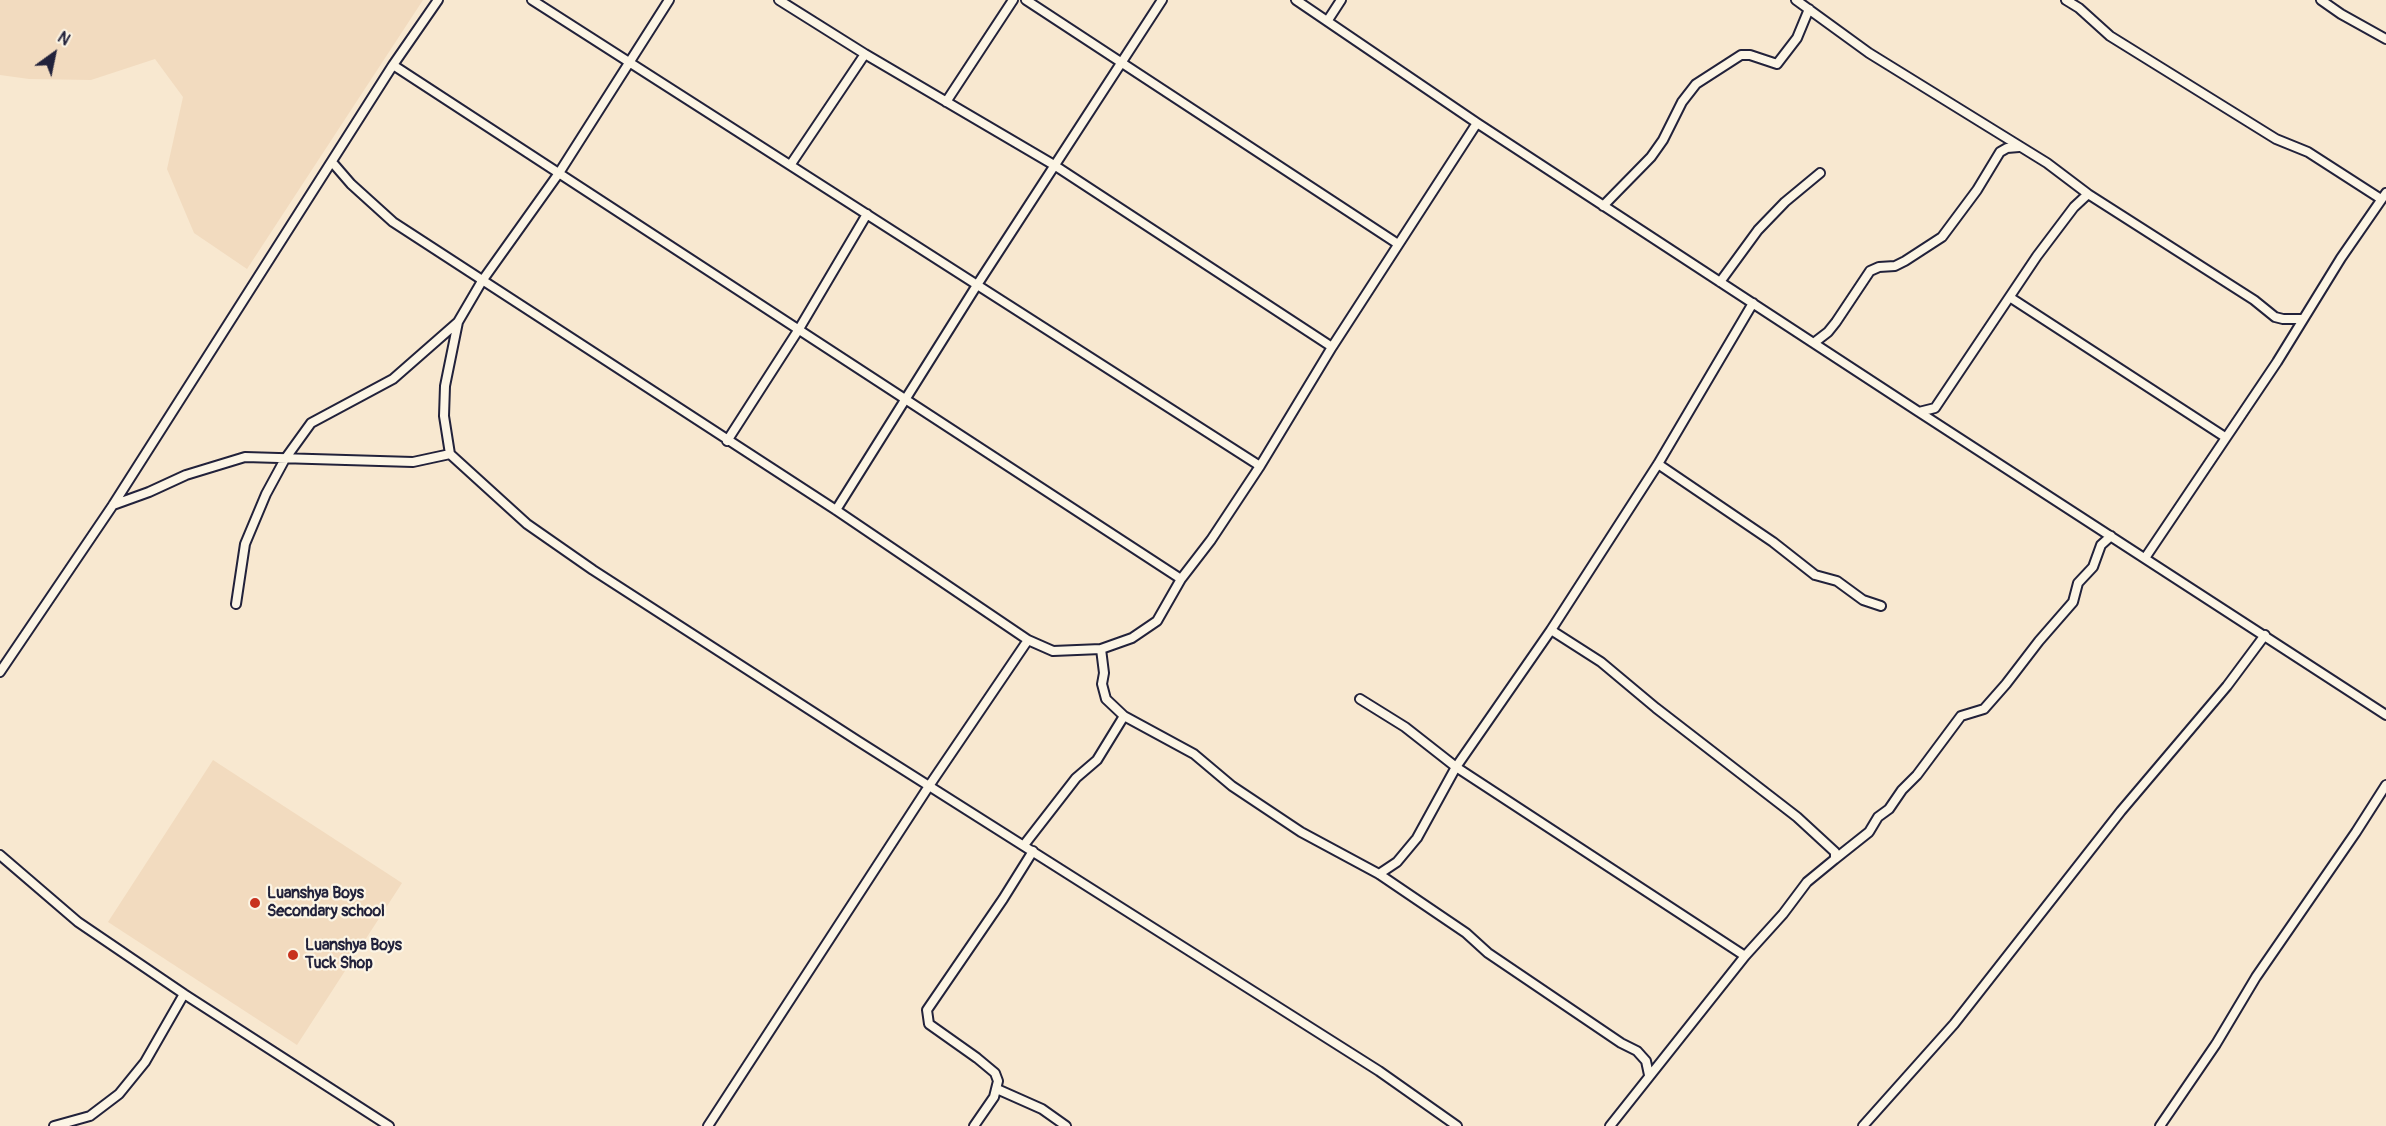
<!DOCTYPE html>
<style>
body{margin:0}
#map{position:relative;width:2386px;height:1126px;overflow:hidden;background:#f8e8d0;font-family:Pangolin,sans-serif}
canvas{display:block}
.north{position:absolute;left:24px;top:24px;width:60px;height:60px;-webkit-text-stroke:4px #fcf5e5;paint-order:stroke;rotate:33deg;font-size:16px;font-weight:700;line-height:24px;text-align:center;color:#22223b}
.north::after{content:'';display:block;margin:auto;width:21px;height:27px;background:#22223b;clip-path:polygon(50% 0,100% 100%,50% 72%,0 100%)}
</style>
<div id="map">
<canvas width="2386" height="1126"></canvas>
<div class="north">N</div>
</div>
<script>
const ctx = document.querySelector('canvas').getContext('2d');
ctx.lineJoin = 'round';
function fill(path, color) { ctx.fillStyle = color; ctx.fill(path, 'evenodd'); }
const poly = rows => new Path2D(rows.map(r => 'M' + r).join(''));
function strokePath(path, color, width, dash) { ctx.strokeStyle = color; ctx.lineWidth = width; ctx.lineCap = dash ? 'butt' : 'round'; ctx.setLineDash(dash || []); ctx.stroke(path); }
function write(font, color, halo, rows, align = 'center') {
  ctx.font = font + ' Pangolin,sans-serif'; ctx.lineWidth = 4.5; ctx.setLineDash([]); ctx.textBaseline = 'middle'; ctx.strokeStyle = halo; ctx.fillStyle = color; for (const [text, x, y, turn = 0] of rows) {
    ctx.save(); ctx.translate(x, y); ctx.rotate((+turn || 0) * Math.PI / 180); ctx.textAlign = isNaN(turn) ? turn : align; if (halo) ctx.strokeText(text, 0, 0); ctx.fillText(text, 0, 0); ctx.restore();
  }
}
fill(poly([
 [0,0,423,0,247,269,194,233,167,169,183,97,155,59,91,80,29,79,0,75],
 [213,760,402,883,297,1045,108,922]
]), '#f2dbbf');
const minor = poly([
 [532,0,1260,466],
 [779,0,865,54,1054,165,1332,347],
 [1026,0,1398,244],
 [1296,0,1477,123,1919,412,1935,408,2037,256,2074,207,2088,194],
 [1796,0,1869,53,2047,163,2088,194,2254,300,2275,317,2283,319,2303,319],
 [2066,0,2079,8,2110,36,2276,139,2308,152,2381,199],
 [2321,0,2341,14,2386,39],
 [1328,20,1341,0],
 [393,65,1181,579],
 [946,102,1013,0],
 [332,162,351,184,393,222,836,510,1028,640,1053,651,1101,649,1132,638,1157,621,1181,579,1211,540,1260,466,1332,347,1477,123],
 [791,164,865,54],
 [1603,206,1651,157,1663,140,1682,102,1696,84,1741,55,1750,55,1777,64,1797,38,1809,9],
 [1720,282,1758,230,1785,202,1820,173],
 [2011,298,2225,437],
 [1815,342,1828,332,1836,322,1870,271,1879,267,1895,266,1905,261,1942,237,1977,190,2000,152,2007,148,2019,147],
 [1919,412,2386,715],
 [727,441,799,329,867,214],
 [450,454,444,416,445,386,458,322,482,281,559,173,669,0],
 [1658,464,1773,542,1815,575,1837,581,1863,600,1881,606],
 [113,505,149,492,186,475,245,457,413,462,450,454,527,524,593,570,858,741,1379,1071,1457,1126],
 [836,510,977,285,1162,0],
 [2145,558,2277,362,2341,258,2386,193],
 [236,604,245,544,266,494,285,459,311,423,393,379,458,322],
 [1551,630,1601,662,1656,708,1797,817,1835,852,1835,859,1807,882,1783,914,1745,956,1610,1126],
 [1101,649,1104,673,1102,684,1106,699,1124,716,1194,754,1232,786,1301,832,1379,874,1466,933,1488,953,1621,1043,1637,1051,1646,1061,1649,1075],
 [0,672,113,505,393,65,438,0],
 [1360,699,1405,727,1456,767,1745,956],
 [1024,845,1076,778,1097,760,1124,716],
 [0,855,78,922,184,994,389,1126],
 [1835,859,1869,832,1878,817,1889,809,1902,790,1917,775,1961,716,1984,709,2006,684,2039,641,2073,602,2078,583,2093,567,2101,545,2111,536],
 [1379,874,1397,862,1417,838,1456,767,1551,630,1658,464,1753,303],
 [997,1089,1042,1109,1066,1126],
 [54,1126,90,1116,119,1094,145,1062,184,994],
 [708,1126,929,786,1028,640],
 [974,1126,994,1097,998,1081,995,1073,977,1058,929,1024,927,1010,1003,899,1033,851],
 [1863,1126,1954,1024,2121,811,2227,686,2265,635],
 [2160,1126,2216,1044,2256,977,2356,832,2386,785]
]);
strokePath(minor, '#22223b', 12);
strokePath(minor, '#fcf5e5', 8);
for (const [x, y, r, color] of [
 [255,903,6,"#c8321e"],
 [293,955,6,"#c8321e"]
]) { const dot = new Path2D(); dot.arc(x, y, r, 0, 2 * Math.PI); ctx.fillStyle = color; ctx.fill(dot); strokePath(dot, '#fcf5e5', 2); }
write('bold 16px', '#22223b', '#fcf5e5', [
 ["Luanshya Boys",267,894],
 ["Secondary school",267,912],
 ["Luanshya Boys",305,946],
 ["Tuck Shop",305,964]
], 'left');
</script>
